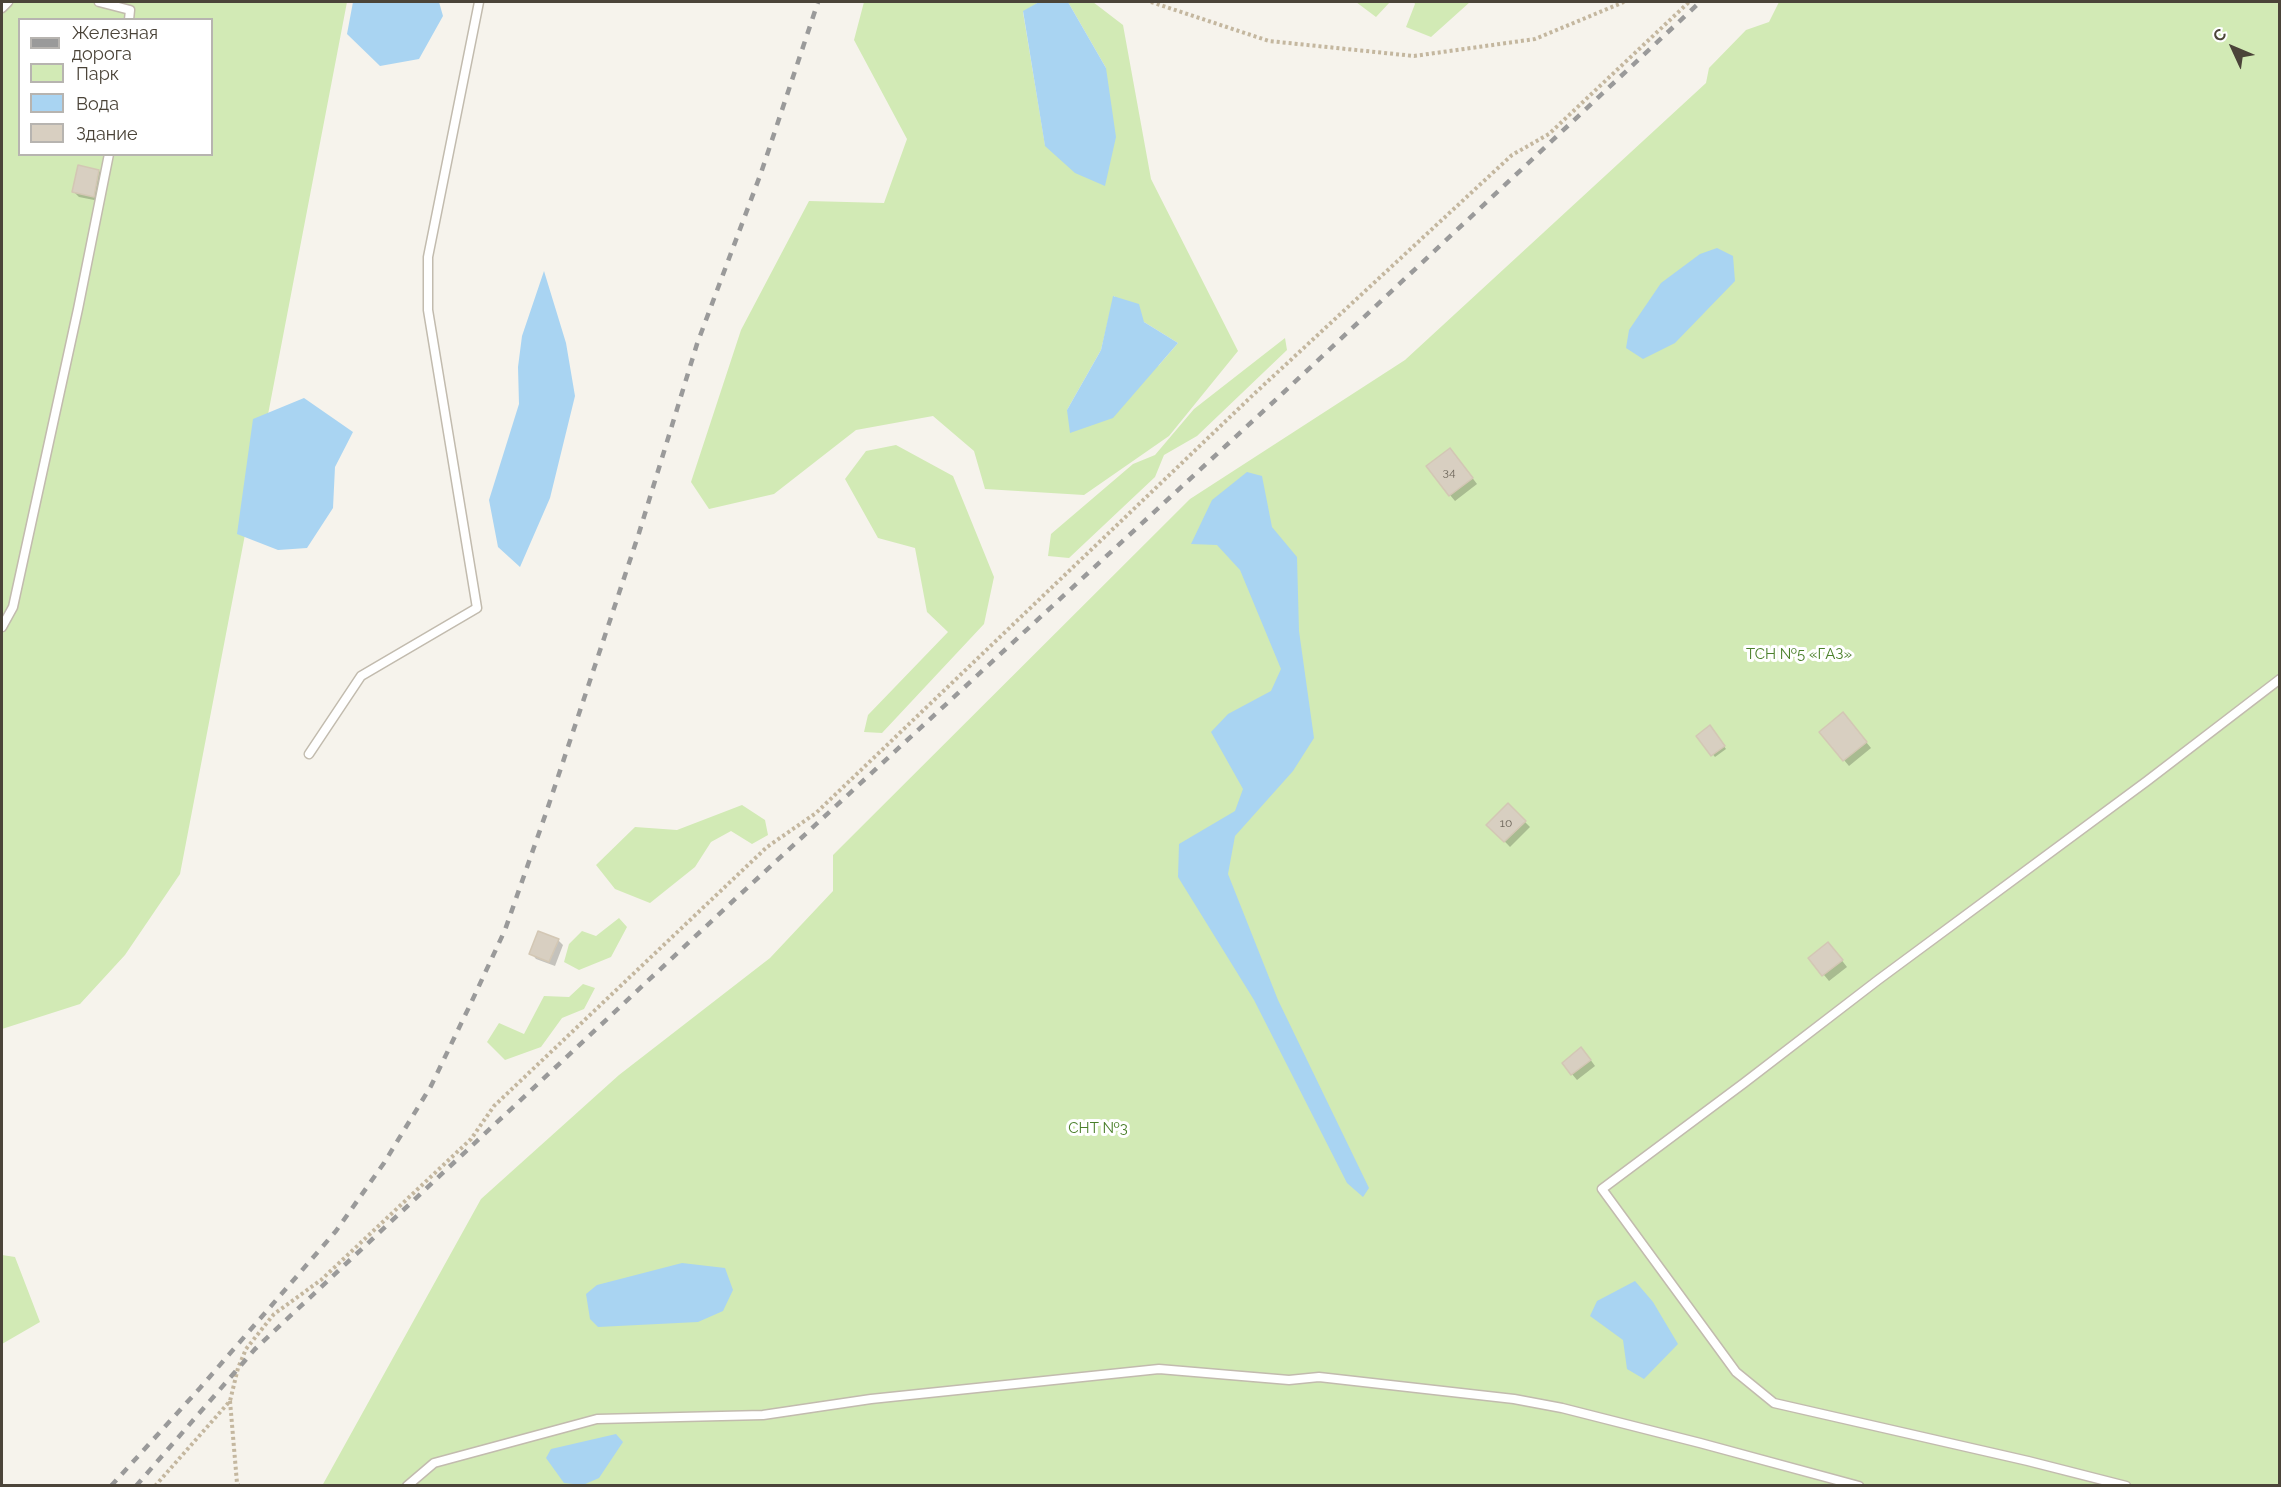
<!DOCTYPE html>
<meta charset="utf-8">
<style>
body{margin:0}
#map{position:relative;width:2281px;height:1487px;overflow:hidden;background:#f6f3ec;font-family:Raleway,sans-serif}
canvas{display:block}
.frame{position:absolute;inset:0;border:3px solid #4b4439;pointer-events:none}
.legend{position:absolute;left:18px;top:18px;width:195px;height:138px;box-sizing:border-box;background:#fff;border:2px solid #b7b4b0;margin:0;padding:8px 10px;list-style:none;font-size:18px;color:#4b4439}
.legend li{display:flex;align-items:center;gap:12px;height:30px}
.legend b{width:30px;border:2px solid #b7b4b0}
.north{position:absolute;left:2203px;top:18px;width:60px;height:60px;-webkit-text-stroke:4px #fff;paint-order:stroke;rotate:314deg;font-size:16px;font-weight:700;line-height:24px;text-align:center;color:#4b4439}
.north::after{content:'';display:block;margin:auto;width:21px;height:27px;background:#4b4439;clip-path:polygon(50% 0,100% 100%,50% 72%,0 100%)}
</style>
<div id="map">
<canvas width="2281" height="1487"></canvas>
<div class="frame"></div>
<ul class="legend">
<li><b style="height:8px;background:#9a9a9a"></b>Железная дорога</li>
<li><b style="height:16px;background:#d2eab5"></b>Парк</li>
<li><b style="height:16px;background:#a9d4f2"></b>Вода</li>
<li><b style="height:16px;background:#d8cfc1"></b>Здание</li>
</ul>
<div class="north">С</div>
</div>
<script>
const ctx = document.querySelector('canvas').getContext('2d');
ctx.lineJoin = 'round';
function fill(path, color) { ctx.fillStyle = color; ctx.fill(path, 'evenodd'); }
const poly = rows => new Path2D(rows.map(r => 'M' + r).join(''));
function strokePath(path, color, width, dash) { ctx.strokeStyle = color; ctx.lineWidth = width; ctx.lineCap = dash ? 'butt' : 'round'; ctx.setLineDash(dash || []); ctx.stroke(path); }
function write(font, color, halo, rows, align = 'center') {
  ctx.font = font + ' Raleway,sans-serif'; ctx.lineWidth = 6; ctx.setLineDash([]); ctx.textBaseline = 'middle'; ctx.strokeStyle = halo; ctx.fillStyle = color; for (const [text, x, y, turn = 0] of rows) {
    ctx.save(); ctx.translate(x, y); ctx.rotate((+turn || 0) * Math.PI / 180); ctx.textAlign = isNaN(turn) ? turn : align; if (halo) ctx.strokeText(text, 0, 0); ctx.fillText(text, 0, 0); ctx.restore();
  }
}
fill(poly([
 [2,2,347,2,180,874,125,955,80,1004,2,1029],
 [20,20,212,20,212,154,20,154],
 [864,2,1039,2,1023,12,1045,145,1106,68,1068,2,1093,2,1123,25,1151,179,1238,351,1169,436,1084,495,985,489,974,451,933,416,856,430,774,494,709,509,691,482,741,330,809,201,884,203,907,139,854,40],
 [1114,296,1144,322,1178,343,1159,365,1067,410,1101,350],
 [1356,2,1390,2,1376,17],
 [1414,2,1470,2,1431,37,1406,27,1415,4],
 [1779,2,2279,2,2279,1485,322,1486,481,1199,619,1075,770,958,833,891,833,855,1190,499,1405,360,1706,83,1709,68,1746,30,1769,22],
 [1285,338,1287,350,1197,436,1164,455,1155,477,1069,558,1048,556,1051,534,1133,464,1155,455,1194,409],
 [896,445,953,476,994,577,984,624,882,733,864,732,868,715,948,632,927,612,915,548,878,538,845,479,866,451],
 [742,805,765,820,768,835,752,844,731,831,711,842,695,867,650,903,615,889,596,865,635,827,677,830],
 [619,918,627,927,611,957,579,970,564,962,569,944,582,931,596,936],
 [583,984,595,988,584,1009,562,1018,541,1047,505,1060,487,1042,499,1023,524,1034,544,996,569,997],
 [2,1255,15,1257,40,1322,2,1344]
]), '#d2eab5');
fill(poly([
 [353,2,439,2,443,16,419,59,380,66,347,34],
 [1039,2,1068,2,1106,68,1116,137,1105,186,1075,173,1045,146,1023,11],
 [1717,248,1733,256,1735,281,1675,343,1643,359,1626,348,1629,330,1661,283,1700,254],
 [544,271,566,343,575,396,550,498,520,567,498,547,489,500,519,404,518,367,522,336],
 [1113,296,1139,304,1144,322,1178,343,1113,418,1070,433,1067,410,1101,350],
 [304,398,353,432,335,467,333,508,307,548,278,550,237,534,253,419],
 [1247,472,1262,476,1272,527,1297,557,1299,631,1314,738,1293,771,1235,836,1228,874,1278,1000,1369,1188,1363,1197,1347,1183,1254,1000,1178,877,1179,844,1235,811,1243,789,1211,732,1228,714,1271,691,1281,669,1240,570,1217,545,1191,544,1212,500],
 [682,1263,725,1268,733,1290,723,1311,698,1322,598,1327,590,1319,586,1294,597,1285],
 [1635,1281,1653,1302,1678,1344,1644,1379,1627,1369,1623,1340,1590,1316,1597,1301],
 [616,1434,623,1442,599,1478,583,1485,564,1483,546,1458,551,1449]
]), '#a9d4f2');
fill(poly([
 [99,171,104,176,99,201,79,197,74,192],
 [1455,455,1477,484,1455,501,1450,495],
 [1848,720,1871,748,1849,766,1844,760],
 [1712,730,1726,749,1715,757,1698,736],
 [1508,805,1530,827,1510,847,1489,825],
 [558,940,563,945,555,966,536,959,531,953],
 [1833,949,1847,967,1829,981,1810,958],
 [1587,1055,1595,1066,1577,1080,1572,1074]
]), '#0003');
const building = poly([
 [78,165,99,170,94,197,72,192,78,165],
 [1450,448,1473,478,1449,496,1426,466,1450,448],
 [1843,712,1867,742,1843,761,1819,732,1843,712],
 [1710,725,1725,746,1711,756,1696,736,1710,725],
 [1508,803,1526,821,1504,842,1486,825,1508,803],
 [538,931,559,939,549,962,529,954,538,931],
 [1828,942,1843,960,1822,976,1808,958,1828,942],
 [1581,1047,1591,1060,1571,1075,1562,1063,1581,1047]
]);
fill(building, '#d8cfc1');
strokePath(building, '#d3c7b4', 1.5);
const lane = poly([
 [99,2,130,10,129,20],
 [2,8,8,2],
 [2,627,13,607,78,309,109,154],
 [309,754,361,676,477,608,428,310,428,257,479,2],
 [407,1486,434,1463,597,1419,763,1415,871,1399,1159,1369,1289,1380,1319,1377,1514,1399,1562,1408,1700,1443,1859,1486],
 [2126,1486,2028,1461,1774,1403,1736,1372,1602,1189,1744,1083,1878,980,2147,781,2280,679]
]);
strokePath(lane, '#c2bbae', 11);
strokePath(poly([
 [1151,2,1269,41,1414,56,1535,39,1624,2],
 [230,1401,237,1483,239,1486],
 [155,1486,230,1401,238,1368,246,1349,274,1314,321,1280,471,1139,494,1106,767,847,816,813,1254,394,1512,155,1549,134,1689,2]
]), '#c4b79f', 4, [3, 3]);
strokePath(lane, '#fff', 8);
strokePath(poly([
 [111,1486,200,1388,336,1231,384,1163,431,1086,471,1003,505,930,546,813,639,533,697,344,761,173,818,2],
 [136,1486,255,1349,733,901,1283,393,1700,2]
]), '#9a9a9a', 4.5, [8, 8]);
write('12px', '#6e675b', null, [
 ["34",1449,472],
 ["10",1506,823]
]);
write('15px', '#4a7f2a', '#fff', [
 ["ТСН №5 «ГАЗ»",1799,654],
 ["СНТ №3",1098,1128]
]);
</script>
